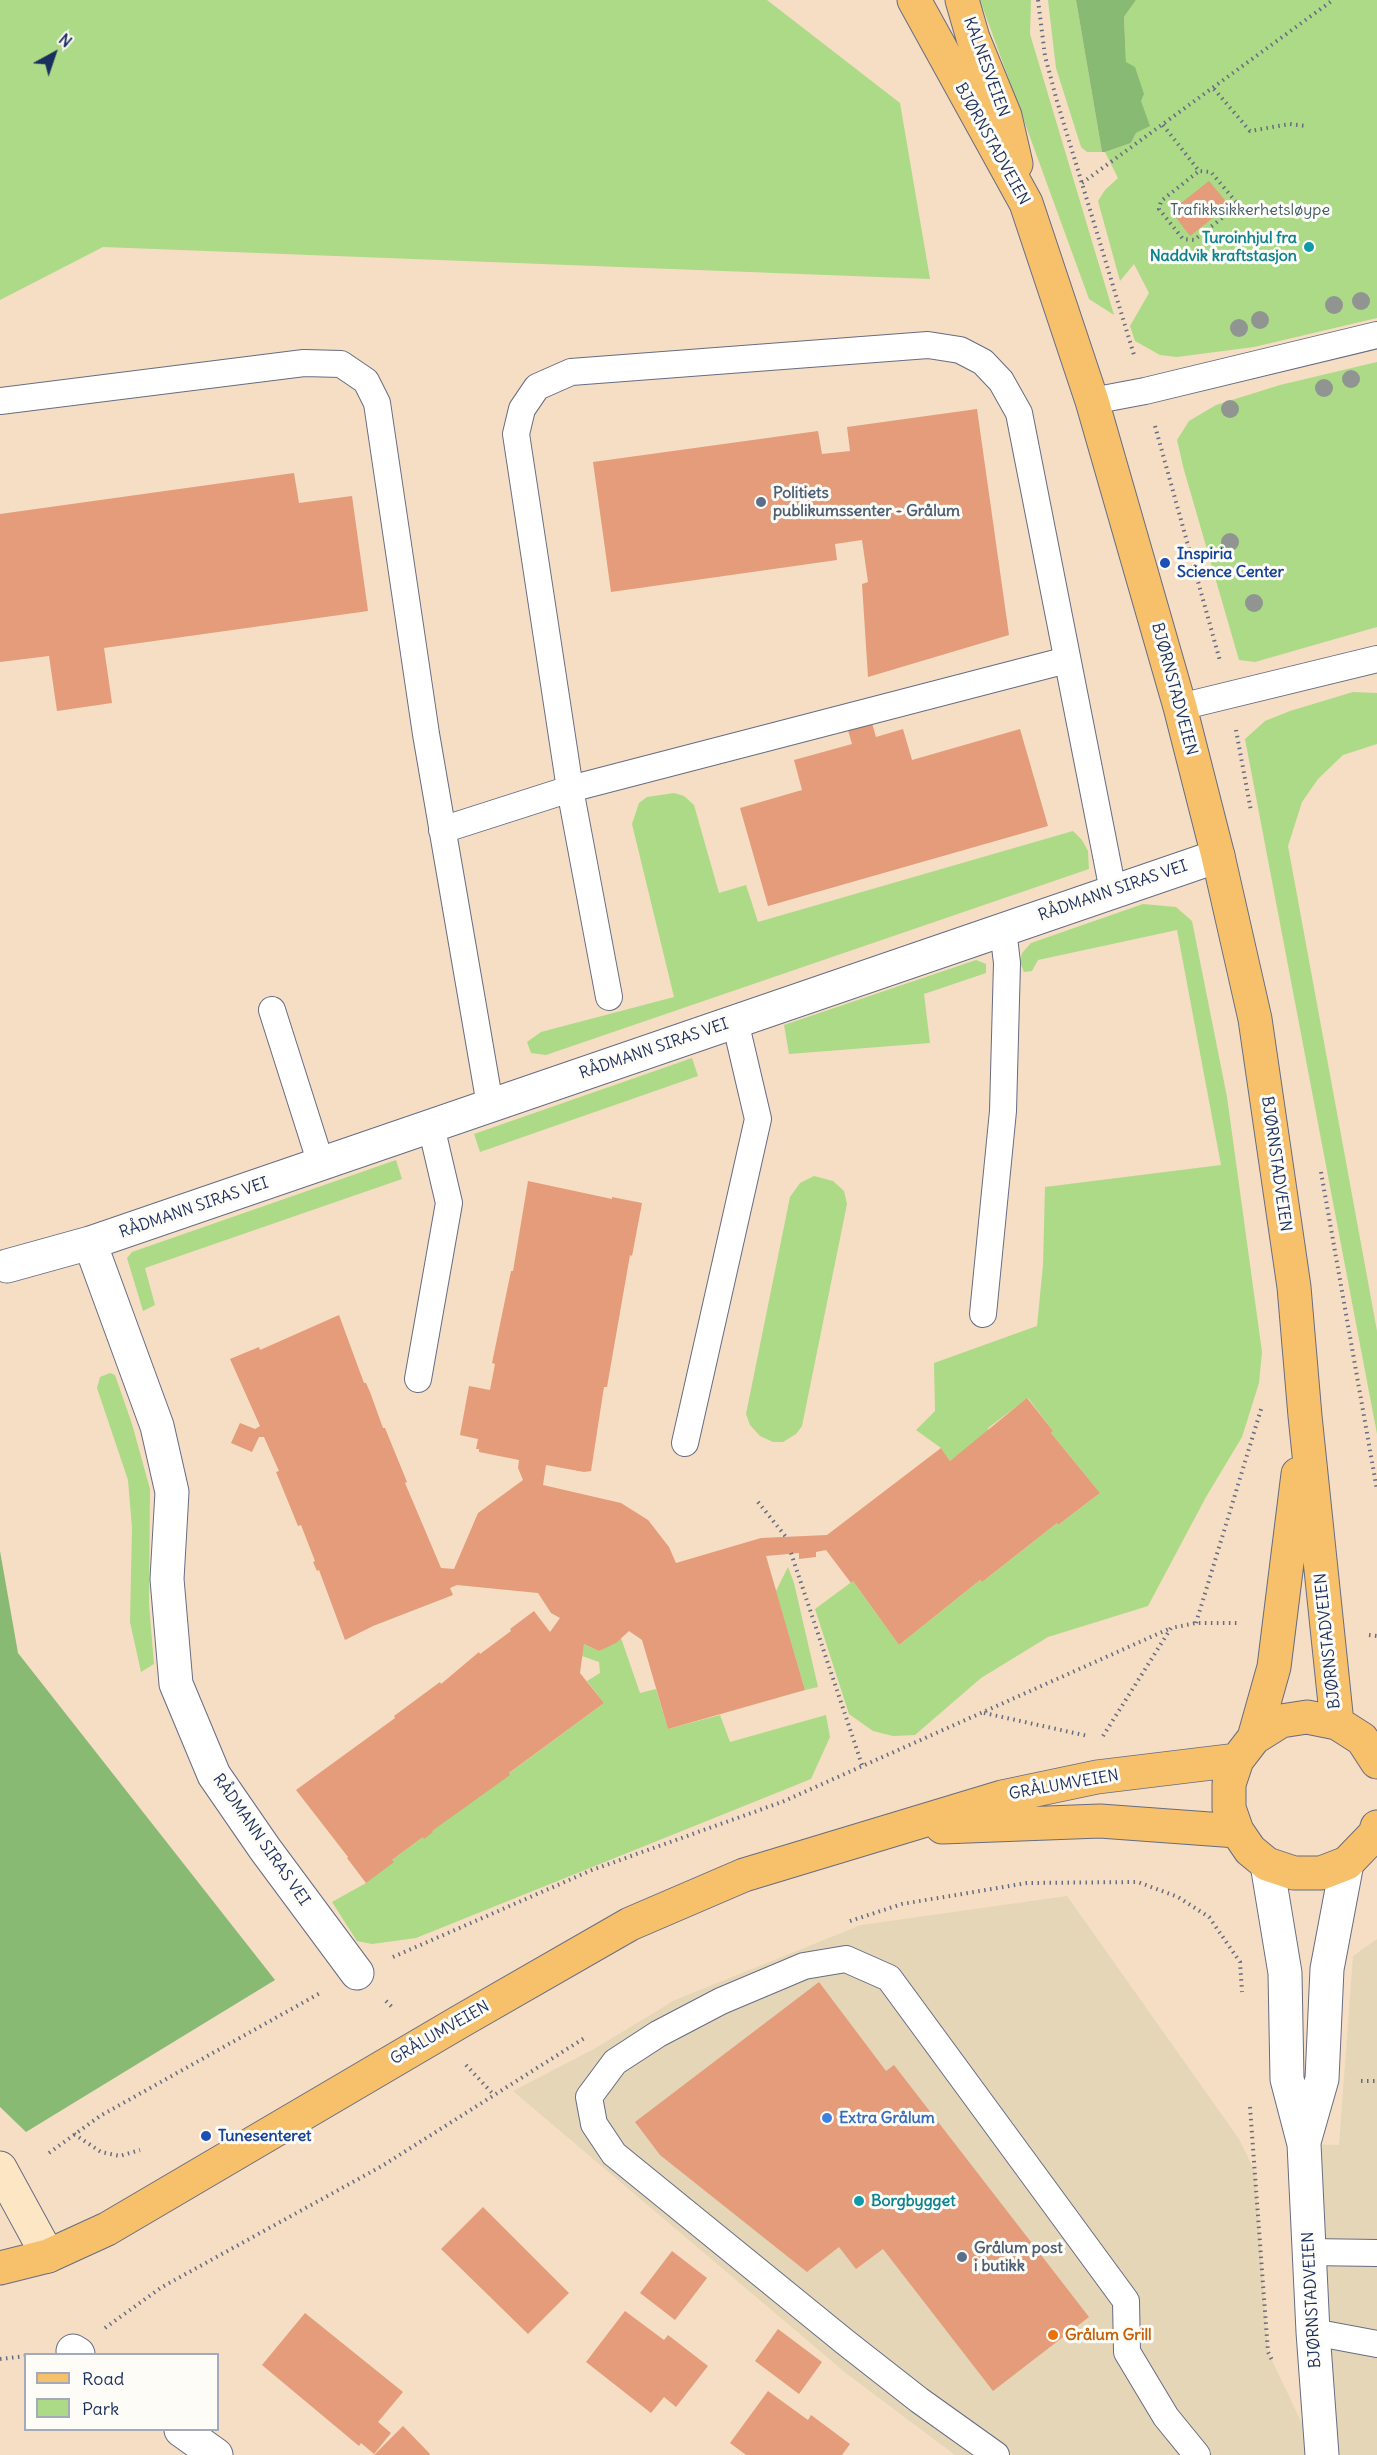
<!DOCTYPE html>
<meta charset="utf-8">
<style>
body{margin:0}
#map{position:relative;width:1377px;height:2455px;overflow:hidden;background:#f5dec4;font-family:Delius,sans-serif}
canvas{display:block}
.legend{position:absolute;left:24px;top:2353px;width:195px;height:78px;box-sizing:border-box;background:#fdfcf7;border:2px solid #a3aaba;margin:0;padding:8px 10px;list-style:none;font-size:18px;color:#1b2f5e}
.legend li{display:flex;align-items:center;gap:12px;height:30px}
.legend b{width:30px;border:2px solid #a3aaba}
.north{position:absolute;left:24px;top:24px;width:60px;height:60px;-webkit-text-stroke:4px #fdfcf7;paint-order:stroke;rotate:40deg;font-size:16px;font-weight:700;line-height:24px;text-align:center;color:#1b2f5e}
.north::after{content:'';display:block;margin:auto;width:21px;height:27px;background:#1b2f5e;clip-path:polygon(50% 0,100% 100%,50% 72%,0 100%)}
</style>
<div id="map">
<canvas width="1377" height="2455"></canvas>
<ul class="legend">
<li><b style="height:8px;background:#f7c06b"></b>Road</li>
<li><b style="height:16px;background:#acda87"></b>Park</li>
</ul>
<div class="north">N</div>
</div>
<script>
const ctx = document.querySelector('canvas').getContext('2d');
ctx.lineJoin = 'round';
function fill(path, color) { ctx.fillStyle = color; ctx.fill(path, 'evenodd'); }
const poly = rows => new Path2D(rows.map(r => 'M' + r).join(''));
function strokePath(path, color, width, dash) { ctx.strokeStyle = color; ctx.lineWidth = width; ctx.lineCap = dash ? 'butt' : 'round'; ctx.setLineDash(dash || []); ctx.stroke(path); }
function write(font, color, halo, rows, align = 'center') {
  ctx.font = font + ' Delius,sans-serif'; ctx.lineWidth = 6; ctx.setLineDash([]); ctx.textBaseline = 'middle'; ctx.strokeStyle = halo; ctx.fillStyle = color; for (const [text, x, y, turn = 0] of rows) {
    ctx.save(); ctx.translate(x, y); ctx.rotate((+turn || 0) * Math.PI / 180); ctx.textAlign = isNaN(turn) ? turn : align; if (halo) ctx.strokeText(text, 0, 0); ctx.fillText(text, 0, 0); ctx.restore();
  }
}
fill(poly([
 [1067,1896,1239,2139,1255,2172,1268,2352,1317,2455,955,2455,847,2374,513,2091,594,2049,675,2000,861,1925],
 [1377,1939,1377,2455,1323,2455,1304,2144,1339,2145,1353,1956]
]), '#e5d6b8');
fill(poly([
 [0,0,767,0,900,103,930,279,103,247,0,300],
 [980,0,1031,0,1030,34,1114,315,1089,299],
 [1048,0,1076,0,1102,152,1087,152,1081,147,1056,68],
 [1136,0,1377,0,1377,318,1254,347,1177,357,1160,355,1135,341,1130,326,1149,293,1134,264,1120,281,1098,201,1105,190,1118,178,1105,152,1131,143,1136,133,1149,126,1126,62,1124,17],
 [1377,362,1377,627,1255,662,1239,660,1184,470,1177,440,1189,421,1216,405,1280,385],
 [1353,692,1377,693,1377,744,1343,755,1318,779,1302,802,1288,846,1377,1331,1377,1434,1245,739,1265,721,1290,711],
 [674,793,684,796,694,805,719,893,746,885,758,922,1073,831,1082,840,1088,851,1089,869,546,1055,531,1053,527,1042,541,1032,674,997,632,824,639,803,647,797],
 [1143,904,1176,907,1192,921,1227,1097,1262,1352,1259,1383,1242,1437,1206,1497,1148,1606,1048,1637,981,1678,915,1735,893,1736,873,1731,849,1714,815,1609,853,1581,899,1645,980,1580,982,1582,1057,1523,1058,1525,1100,1493,1051,1433,1053,1431,1028,1398,988,1428,989,1431,950,1461,941,1448,916,1430,935,1411,934,1363,1037,1326,1043,1265,1045,1187,1221,1165,1177,930,1038,960,1032,971,1024,972,1020,962,1022,953,1031,943],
 [976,960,986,964,986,973,924,994,930,1043,789,1054,784,1025],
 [692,1058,698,1076,480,1152,474,1134],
 [396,1160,402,1179,145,1268,155,1305,143,1311,127,1258,132,1252],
 [814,1176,833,1181,844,1191,847,1204,802,1426,796,1434,783,1442,773,1442,760,1436,750,1425,746,1414,790,1197,800,1183],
 [110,1373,115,1375,132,1424,150,1489,149,1604,154,1664,141,1672,130,1622,132,1528,128,1480,97,1388,100,1377],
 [788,1567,794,1583,818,1687,805,1690,776,1591],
 [621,1638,640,1693,656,1689,668,1729,720,1715,730,1742,826,1715,830,1737,811,1779,416,1938,372,1944,357,1941,332,1902,366,1883,392,1860,604,1703,587,1681,600,1673,599,1662,582,1656,584,1644,599,1651]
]), '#acda87');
fill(poly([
 [1076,0,1136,0,1124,17,1126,62,1135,67,1144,94,1141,101,1150,126,1136,133,1131,143,1105,152,1102,152],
 [0,1551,18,1653,275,1980,26,2132,0,2107]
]), '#89ba74');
fill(poly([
 [1209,181,1229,205,1190,236,1171,211],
 [977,409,1009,635,868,677,862,584,868,582,862,540,835,544,837,560,611,592,593,462,818,431,822,454,850,451,847,427],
 [294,473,299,503,352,496,368,611,104,648,112,703,57,711,49,656,0,662,0,514],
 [869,713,876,737,903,729,912,760,1020,729,1048,826,768,906,740,808,802,790,794,760,852,744,845,720],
 [528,1181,612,1199,612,1197,642,1203,632,1256,630,1255,607,1387,604,1387,591,1471,584,1472,546,1465,543,1485,621,1503,648,1520,669,1547,676,1563,761,1538,827,1535,941,1448,950,1461,1027,1398,1053,1431,1051,1433,1100,1493,1058,1525,1057,1523,982,1582,980,1580,899,1645,853,1581,851,1583,826,1550,816,1552,816,1557,799,1559,799,1553,766,1556,805,1690,668,1729,642,1640,629,1631,616,1643,599,1651,584,1644,580,1673,604,1703,509,1773,510,1775,432,1831,433,1832,424,1839,423,1837,392,1860,394,1862,366,1883,347,1858,348,1857,296,1790,395,1718,394,1716,440,1682,441,1684,479,1652,480,1654,511,1631,510,1629,534,1611,550,1632,560,1618,551,1613,538,1593,457,1585,450,1588,453,1595,373,1626,345,1640,319,1570,317,1571,313,1562,315,1561,301,1525,298,1526,276,1472,279,1471,264,1437,259,1437,252,1452,231,1443,240,1423,255,1429,260,1426,230,1359,259,1347,260,1350,339,1315,364,1383,366,1383,370,1392,383,1428,385,1428,407,1482,405,1483,441,1568,454,1569,478,1513,523,1480,518,1468,519,1460,479,1452,479,1449,476,1449,478,1439,460,1435,469,1386,490,1390,495,1364,492,1363,511,1271,513,1271],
 [819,1982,886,2071,894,2065,1089,2317,993,2391,883,2249,856,2269,839,2247,807,2272,660,2155,635,2122],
 [483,2207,569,2293,528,2334,441,2249],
 [672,2251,707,2278,675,2320,640,2293],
 [625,2311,664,2340,668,2335,708,2366,676,2407,664,2397,651,2413,586,2362],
 [305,2313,403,2392,378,2422,391,2433,374,2454,361,2443,359,2446,262,2365],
 [778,2329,822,2362,799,2394,755,2361],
 [768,2391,808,2420,811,2415,850,2444,842,2455,746,2455,730,2443],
 [403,2426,430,2454,429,2455,374,2455]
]), '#e49c7a');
const service = poly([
 [0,401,304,363,341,364,366,381,377,403,426,734,490,1105],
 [1092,401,1145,391,1377,335],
 [1180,707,1377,659],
 [442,830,570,789,1067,660],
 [609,997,570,789,516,434,522,409,537,387,571,372,928,345,960,350,983,362,1001,381,1019,413,1113,891],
 [272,1010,321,1164],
 [983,1314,1003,1111,1007,963,1003,929],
 [418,1379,449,1203,431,1126],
 [685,1443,758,1119,735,1021],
 [1309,2252,1377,2253],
 [1313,2332,1377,2344],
 [996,2455,919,2400,845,2342,614,2154,594,2124,589,2097,615,2062,658,2034,721,2001,804,1966,846,1959,889,1978,1126,2301,1127,2352,1166,2417,1197,2455]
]);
const minor = poly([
 [90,1243,157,1426,172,1492,167,1579,176,1684,214,1775,265,1849,357,1973],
 [7,1266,90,1243,1218,856],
 [1267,1864,1285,1973,1287,2079,1304,2144,1313,2332,1322,2455],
 [1304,2142,1322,2079,1327,1969,1347,1863],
 [73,2351,78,2354],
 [181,2430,216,2455]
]);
const secondary = poly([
 [0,2168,48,2256]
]);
const primary = poly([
 [914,0,1026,203,1092,401,1180,707,1218,856,1255,1019,1294,1287,1305,1416,1337,1723],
 [962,0,973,38,1005,116,1016,164],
 [1254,1738,1274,1667,1298,1474],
 [1377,1762,1362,1739,1337,1723,1307,1717,1281,1721,1254,1738,1237,1760,1229,1784,1229,1808,1237,1831,1250,1850,1267,1864,1294,1873,1321,1873,1347,1863,1375,1834,1377,1827],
 [942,1827,1100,1821,1237,1831],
 [0,2268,48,2256,107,2229,461,2021,630,1924,744,1875,1002,1797,1097,1777,1237,1760]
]);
strokePath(service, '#676c82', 28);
strokePath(minor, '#676c82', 35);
strokePath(secondary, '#676c82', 35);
strokePath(primary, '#676c82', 35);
strokePath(poly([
 [1038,0,1045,56,1057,101,1134,355],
 [1214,89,1250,131,1290,124,1305,126],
 [1163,125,1199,171,1211,172,1236,202,1235,208,1194,240,1183,239,1159,209,1161,201,1199,171],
 [1082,183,1333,0],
 [1155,426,1220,661],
 [1236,730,1251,811],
 [1321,1172,1377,1490],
 [758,1502,786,1537],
 [791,1553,862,1765],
 [1196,1623,1262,1406],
 [1369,1635,1377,1636],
 [984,1713,1088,1736],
 [1103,1736,1171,1628,1196,1623,1240,1623],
 [850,1921,902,1904,1027,1883,1138,1882,1178,1897,1209,1917,1240,1962,1242,1992],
 [393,1957,592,1870,782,1802,1171,1628],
 [386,2001,394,2009],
 [466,2065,494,2095],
 [1361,2081,1377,2081],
 [1250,2107,1268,2352,1273,2362],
 [74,2134,101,2152,120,2156,140,2150],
 [49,2153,100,2116,322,1992],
 [105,2328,162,2287,382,2166,586,2037],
 [0,2359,26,2356]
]), '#676c82', 4, [1.5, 4.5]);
strokePath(service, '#fff', 26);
strokePath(minor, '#fff', 33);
strokePath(secondary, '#fce6c4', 33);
strokePath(primary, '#f7c06b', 33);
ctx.fillStyle = '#919591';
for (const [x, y] of [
 [1361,301],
 [1334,305],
 [1260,320],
 [1239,328],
 [1351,379],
 [1324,388],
 [1230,409],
 [1230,542],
 [1254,603]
]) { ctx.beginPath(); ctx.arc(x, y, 9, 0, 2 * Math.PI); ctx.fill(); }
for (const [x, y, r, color] of [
 [1309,247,6,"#0f9aa8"],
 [761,502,6,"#5c6f8a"],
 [1165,563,6,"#1a4fb4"],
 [827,2118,6,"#3f7fe0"],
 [206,2136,6,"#1a4fb4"],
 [859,2201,6,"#0f9aa8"],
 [962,2257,6,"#5c6f8a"],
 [1053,2335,6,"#e8710a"]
]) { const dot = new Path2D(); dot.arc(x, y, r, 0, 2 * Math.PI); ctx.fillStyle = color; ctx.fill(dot); strokePath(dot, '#fdfcf7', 2); }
write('16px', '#1b2f5e', '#fdfcf7', [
 ["KALNESVEIEN",986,67,70],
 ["BJØRNSTADVEIEN",992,144,61],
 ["BJØRNSTADVEIEN",1174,689,75],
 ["RÅDMANN SIRAS VEI",1113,891,-19],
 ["RÅDMANN SIRAS VEI",654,1049,-19],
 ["BJØRNSTADVEIEN",1276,1164,82],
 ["RÅDMANN SIRAS VEI",194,1208,-19],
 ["BJØRNSTADVEIEN",1328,1641,-96],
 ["GRÅLUMVEIEN",1064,1785,-10],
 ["RÅDMANN SIRAS VEI",261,1840,55],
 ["GRÅLUMVEIEN",440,2033,-30],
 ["BJØRNSTADVEIEN",1312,2300,-93]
]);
write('16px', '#3f5a68', '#fdfcf7', [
 ["Trafikksikkerhetsløype",1250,210]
]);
write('bold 16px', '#0d838f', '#fdfcf7', [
 ["Turoinhjul fra",1297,238],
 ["Naddvik kraftstasjon",1297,256],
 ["Borgbygget",871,2201,"left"]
], 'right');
write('bold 16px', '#4e5e75', '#fdfcf7', [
 ["Politiets",773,493],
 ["publikumssenter - Grålum",773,511],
 ["Grålum post",974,2248],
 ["i butikk",974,2266]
], 'left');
write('bold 16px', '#164399', '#fdfcf7', [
 ["Inspiria",1177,554],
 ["Science Center",1177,572],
 ["Tunesenteret",218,2136]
], 'left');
write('bold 16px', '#366cbe', '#fdfcf7', [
 ["Extra Grålum",839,2118]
], 'left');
write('bold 16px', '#c56008', '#fdfcf7', [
 ["Grålum Grill",1065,2335]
], 'left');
</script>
